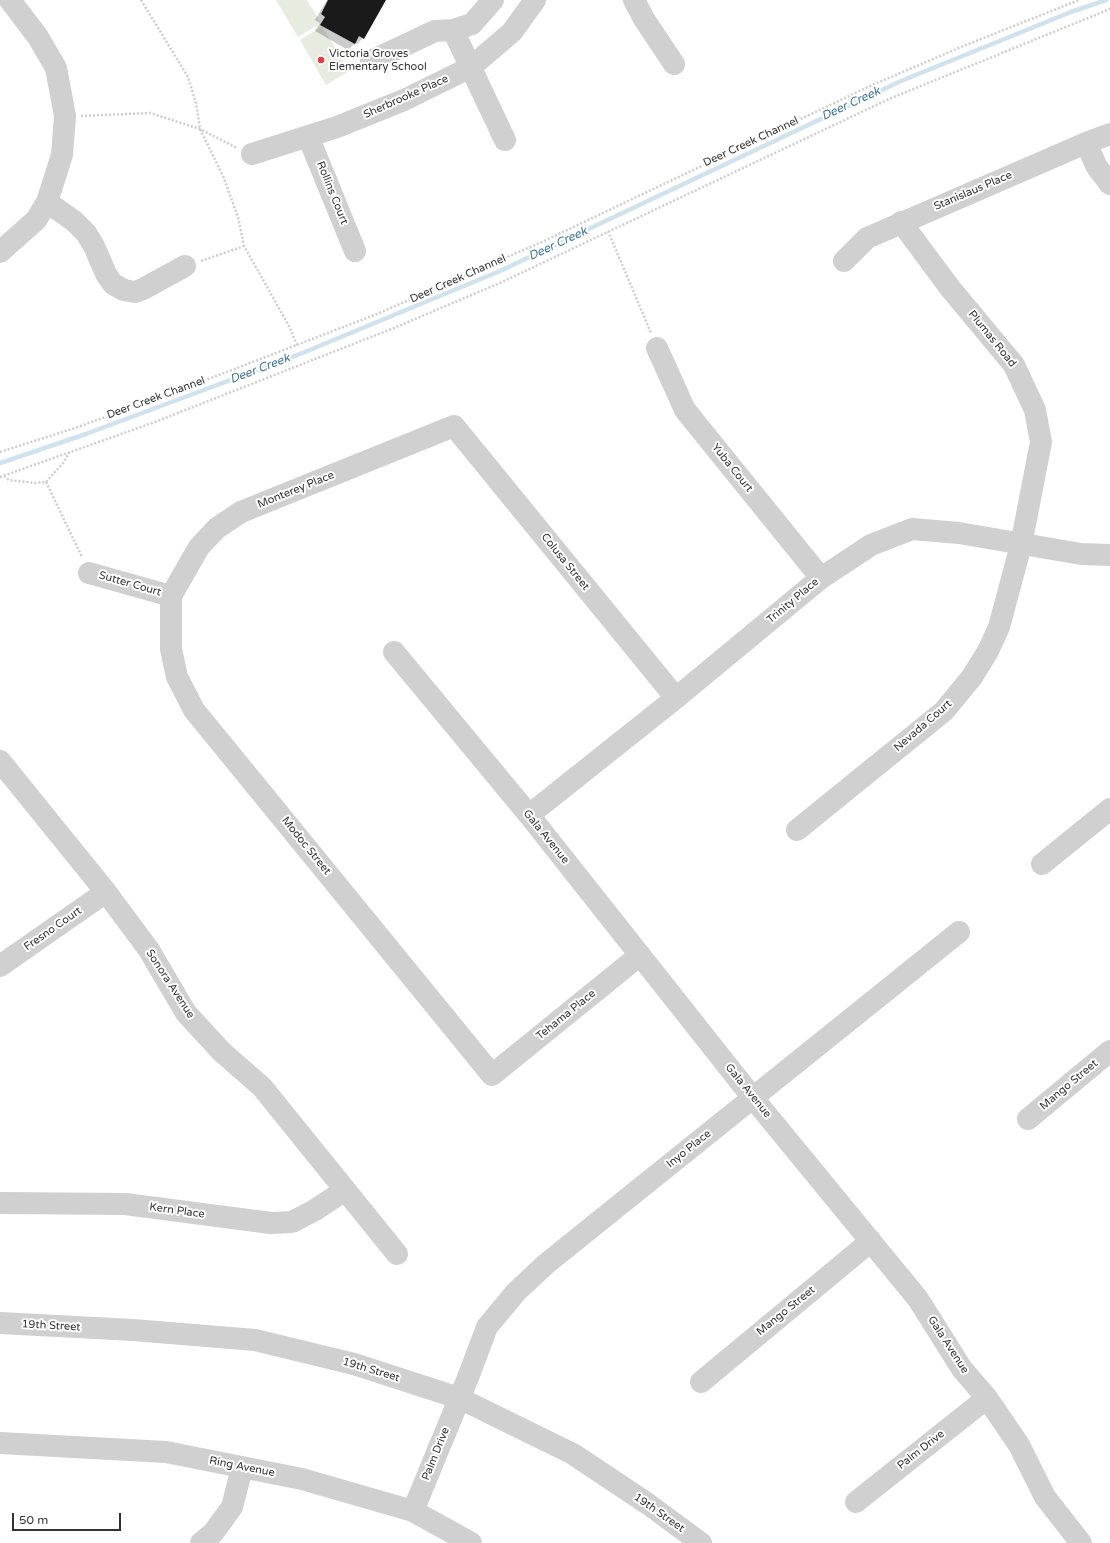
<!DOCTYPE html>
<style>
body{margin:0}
#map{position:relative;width:1110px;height:1543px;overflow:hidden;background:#fff;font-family:"Varela Round",sans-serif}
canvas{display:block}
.scale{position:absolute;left:12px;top:1513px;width:109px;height:18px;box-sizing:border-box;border:2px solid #333;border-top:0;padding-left:5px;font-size:12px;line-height:14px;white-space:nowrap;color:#333;-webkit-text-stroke:3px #fff;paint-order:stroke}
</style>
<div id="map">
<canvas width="1110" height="1543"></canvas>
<div class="scale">50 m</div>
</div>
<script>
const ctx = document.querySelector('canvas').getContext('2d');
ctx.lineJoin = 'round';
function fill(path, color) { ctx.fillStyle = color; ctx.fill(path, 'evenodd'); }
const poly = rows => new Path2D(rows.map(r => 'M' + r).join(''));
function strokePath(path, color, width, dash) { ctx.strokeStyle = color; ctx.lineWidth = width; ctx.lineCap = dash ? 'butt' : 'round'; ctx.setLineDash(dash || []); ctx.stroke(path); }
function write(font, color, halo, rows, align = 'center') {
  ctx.font = font + ' "Varela Round",sans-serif'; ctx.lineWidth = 4; ctx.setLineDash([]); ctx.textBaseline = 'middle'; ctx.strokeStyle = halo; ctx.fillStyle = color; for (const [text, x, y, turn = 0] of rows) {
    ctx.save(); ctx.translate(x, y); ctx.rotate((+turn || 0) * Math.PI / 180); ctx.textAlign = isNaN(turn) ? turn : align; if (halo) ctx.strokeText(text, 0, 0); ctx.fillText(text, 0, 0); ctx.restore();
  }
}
fill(poly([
 [276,0,307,0,321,23,298,37],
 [322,26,349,71,326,85,300,40]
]), '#e6ecdf');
fill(poly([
 [327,0,385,0,363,38,357,44,355,43,348,50,315,31,320,23,315,20]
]), '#0003');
strokePath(poly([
 [0,463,86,434,300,354,500,271,901,81,1071,12,1106,0]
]), '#cfe2ee', 4.5);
fill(poly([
 [328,0,386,0,364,39,359,36,355,44,320,25,325,17,321,14]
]), '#1a1a1a');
strokePath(poly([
 [141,0,188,77,196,103,200,129,223,176,238,217,244,246,289,326,297,345],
 [81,116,150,113,200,129,237,148],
 [608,231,651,333],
 [201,261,244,246],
 [0,452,75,428,167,395,377,314,544,241,870,86,961,47,1079,0],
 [4,476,9,480,35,483,46,482,64,462,70,451],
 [0,477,155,422,394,328,502,282,889,99,1110,9],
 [46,482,82,557]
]), '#cdcdcd', 2.5, [2, 2]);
strokePath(poly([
 [634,0,644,19,674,64],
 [453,30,505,140],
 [371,61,435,31,453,30,472,24,493,0],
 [308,136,355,251],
 [1086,143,1097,167,1110,184],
 [252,154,337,127,404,100,471,67,512,32,535,0],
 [47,202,74,221,86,233,94,246,106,274,113,284,124,290,135,292,143,289,185,266],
 [0,252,36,220,47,202,62,155,65,116,56,68,38,37,10,0],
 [844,261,867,238,1086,143,1110,134],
 [657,348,685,410,821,578],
 [89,573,171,596],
 [171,596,171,649,177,677,194,710,492,1075,640,955],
 [171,596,199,547,217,528,241,512,454,426,676,698],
 [394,652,529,815,753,1098,918,1299,962,1369,987,1398,1019,1445,1045,1497,1081,1543],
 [0,761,106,892,149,950,186,1013,222,1052,262,1087,397,1254],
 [529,815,676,698,821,578,871,545,912,529,959,533,1081,554,1110,555],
 [797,830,944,711,972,677,988,651,999,627,1021,545,1041,442,1035,410,1014,365,950,288,901,222],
 [1042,864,1110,809],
 [0,966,106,892],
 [1028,1119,1110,1051],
 [0,1203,125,1204,271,1223,292,1222,315,1210,345,1190],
 [0,1323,133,1330,255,1340,354,1364,459,1398,573,1454,648,1504,701,1543],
 [701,1382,871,1241],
 [0,1443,166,1452,302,1479,413,1511,471,1543],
 [856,1502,987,1398],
 [413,1511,469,1375,487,1327,516,1292,546,1264,959,932],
 [201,1543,213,1533,232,1507,242,1468]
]), '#d0d0d0', 22);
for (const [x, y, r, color] of [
 [321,60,4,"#e63946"]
]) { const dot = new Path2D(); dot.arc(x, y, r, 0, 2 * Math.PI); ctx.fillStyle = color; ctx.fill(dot); strokePath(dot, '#fff', 1.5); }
write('11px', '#333', '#fff', [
 ["Victoria Groves",329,54],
 ["Elementary School",329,67]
], 'left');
write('11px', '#333', '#fff', [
 ["Sherbrooke Place",406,97,-24],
 ["Deer Creek Channel",751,142,-25],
 ["Stanislaus Place",973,191,-23],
 ["Rollins Court",332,193,68],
 ["Deer Creek Channel",458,279,-24],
 ["Plumas Road",992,339,51],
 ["Deer Creek Channel",156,398,-20],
 ["Yuba Court",732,468,51],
 ["Monterey Place",296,490,-22],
 ["Colusa Street",565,562,51],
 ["Sutter Court",130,584,16],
 ["Trinity Place",793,601,-40],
 ["Nevada Court",923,726,-41],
 ["Gala Avenue",546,837,51],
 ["Modoc Street",306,846,51],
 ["Fresno Court",53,929,-35],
 ["Sonora Avenue",170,984,57],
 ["Tehama Place",566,1015,-39],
 ["Mango Street",1069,1085,-40],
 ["Gala Avenue",748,1091,51],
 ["Inyo Place",689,1149,-39],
 ["Kern Place",177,1211,8],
 ["Mango Street",786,1311,-39],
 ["19th Street",51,1326,3],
 ["Gala Avenue",948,1345,57],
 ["19th Street",371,1370,17],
 ["Palm Drive",921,1450,-38],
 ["Palm Drive",436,1454,-68],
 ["Ring Avenue",242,1467,11],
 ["19th Street",659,1513,35]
]);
write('italic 12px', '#3f7597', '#fff', [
 ["Deer Creek",851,104,-25],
 ["Deer Creek",558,244,-25],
 ["Deer Creek",260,369,-21]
]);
</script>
